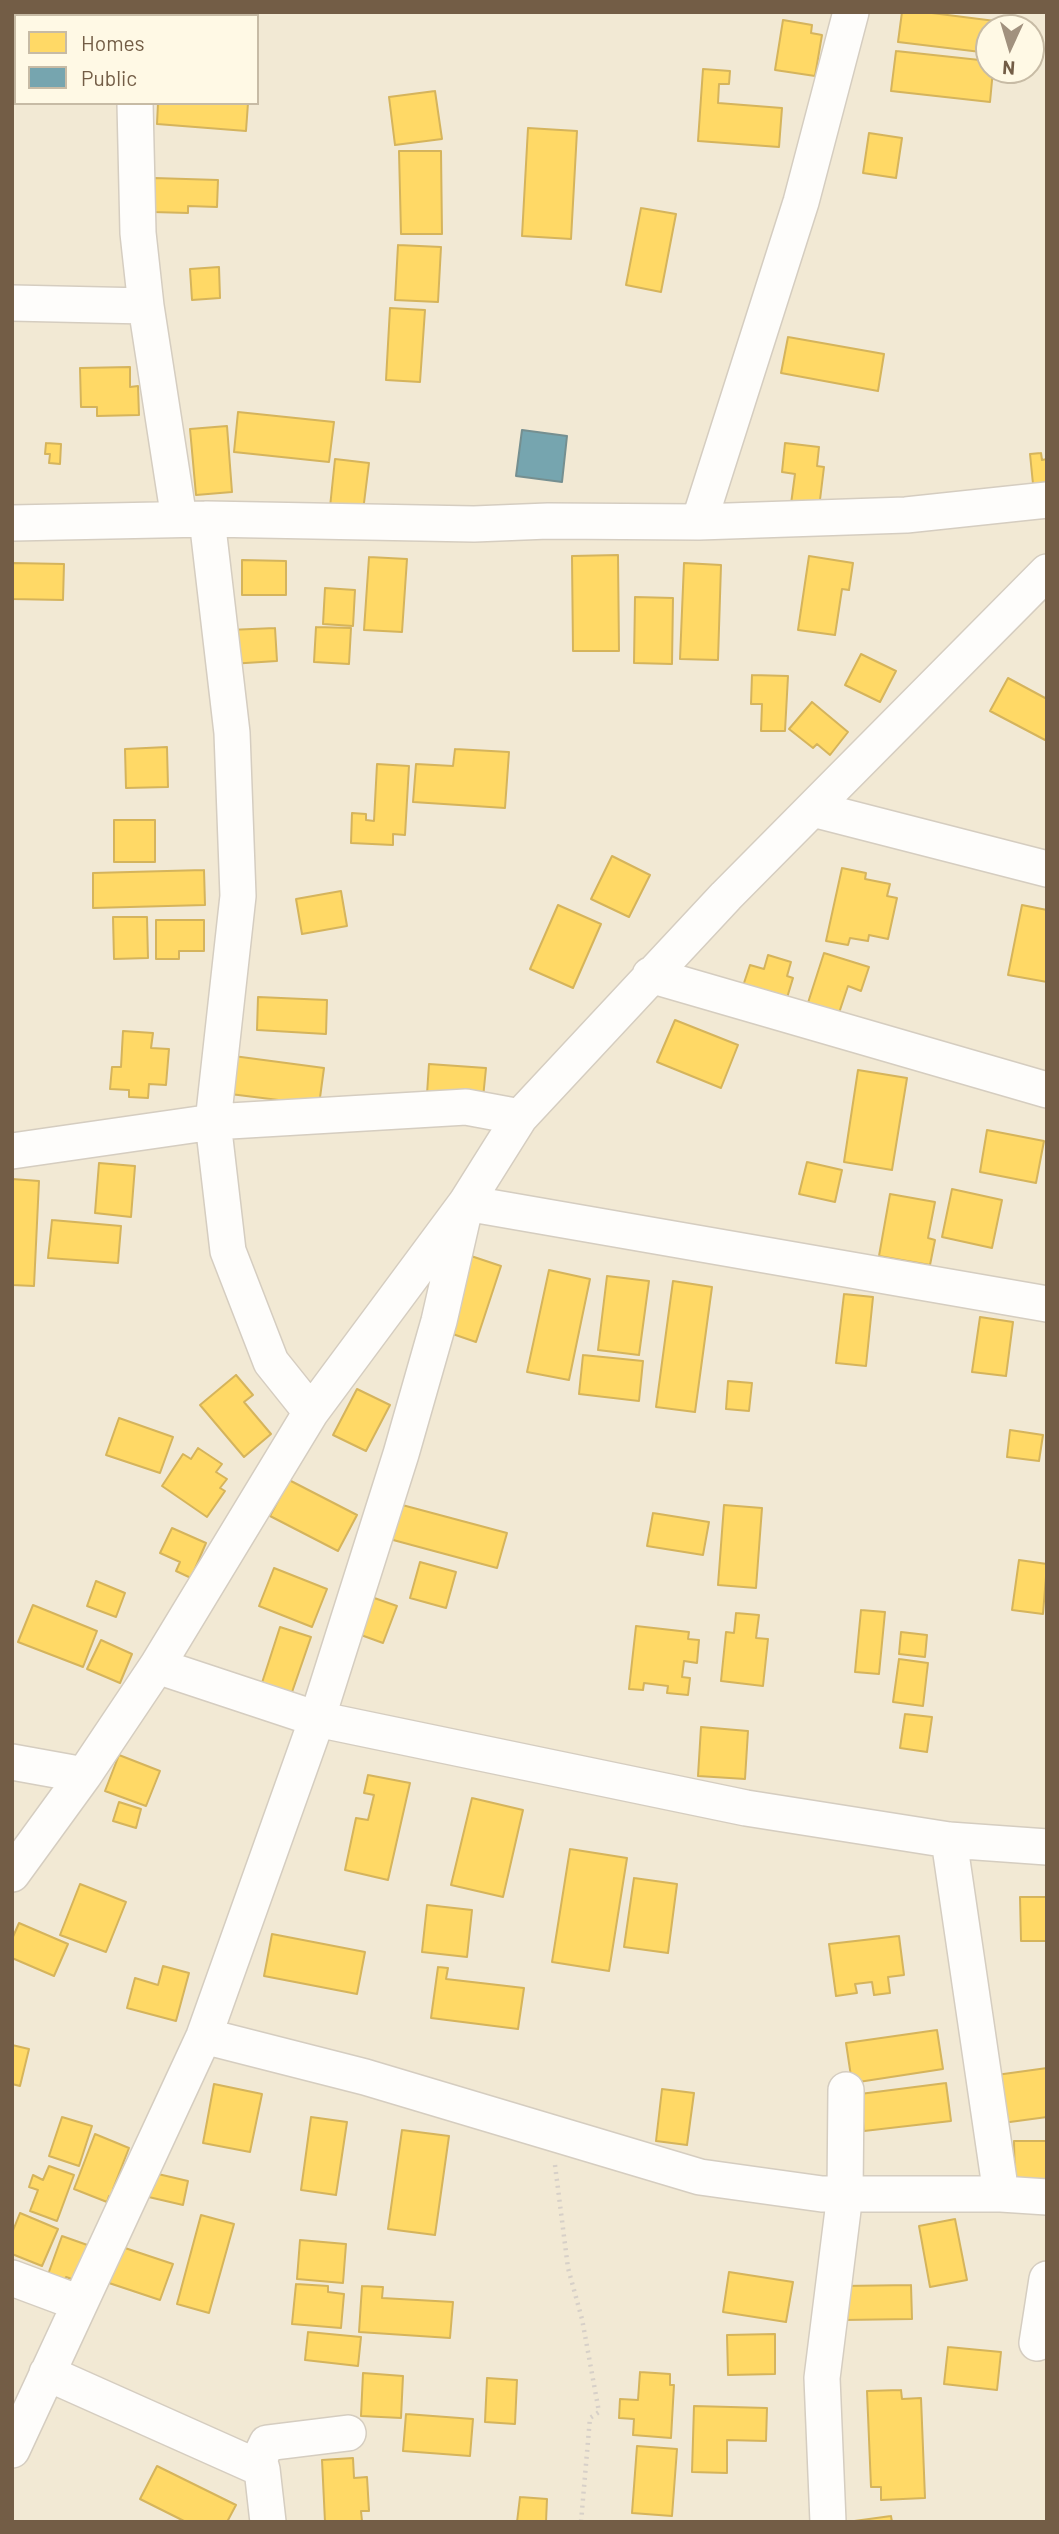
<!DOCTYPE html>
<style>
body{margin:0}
#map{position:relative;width:1059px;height:2534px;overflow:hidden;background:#f6f2e5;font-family:Barlow,sans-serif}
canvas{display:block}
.frame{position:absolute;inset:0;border:14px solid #735d46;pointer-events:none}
.legend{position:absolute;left:14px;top:14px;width:245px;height:91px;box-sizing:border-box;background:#fff9e5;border:2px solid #c7bba5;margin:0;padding:9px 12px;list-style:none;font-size:21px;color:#735d46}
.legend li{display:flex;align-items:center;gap:14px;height:35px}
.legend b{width:35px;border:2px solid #c7bba5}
.north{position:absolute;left:975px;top:14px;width:70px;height:70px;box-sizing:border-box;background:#fff9e5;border:2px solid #c7bba5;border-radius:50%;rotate:184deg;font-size:19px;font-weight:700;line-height:28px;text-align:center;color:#735d46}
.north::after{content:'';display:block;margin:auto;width:24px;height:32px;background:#a1917e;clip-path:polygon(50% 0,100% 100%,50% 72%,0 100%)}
</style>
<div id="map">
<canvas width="1059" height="2534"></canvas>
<div class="frame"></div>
<ul class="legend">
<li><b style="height:19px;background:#ffd966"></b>Homes</li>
<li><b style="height:19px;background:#76a5af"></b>Public</li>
</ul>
<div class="north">N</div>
</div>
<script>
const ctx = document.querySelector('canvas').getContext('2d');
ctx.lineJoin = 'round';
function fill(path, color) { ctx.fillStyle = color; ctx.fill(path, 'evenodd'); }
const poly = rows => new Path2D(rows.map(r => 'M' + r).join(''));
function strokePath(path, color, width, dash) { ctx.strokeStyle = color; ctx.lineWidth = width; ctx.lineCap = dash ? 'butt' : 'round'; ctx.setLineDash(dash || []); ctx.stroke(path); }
fill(poly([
 [12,12,1047,12,1047,2522,12,2522],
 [16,16,257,16,257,103,16,103],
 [989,28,1031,28,1031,70,989,70]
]), '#f2e9d4');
const homes = poly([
 [147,12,232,12,245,13,245,16,147,16,147,12],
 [902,12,924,12,1003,22,1002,28,989,28,989,53,898,42,902,12],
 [783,20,812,25,811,33,822,35,815,76,775,70,783,20],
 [896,51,989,61,989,70,993,70,990,102,891,91,896,51],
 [703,69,730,71,729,84,719,84,718,103,782,108,779,147,698,141,703,69],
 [435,91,442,139,395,145,389,97,435,91],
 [158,103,248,103,246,131,157,124,158,103],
 [528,128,577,131,571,239,522,236,528,128],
 [869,133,902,138,896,178,863,173,869,133],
 [399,151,441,151,442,234,401,234,399,151],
 [154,178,218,180,217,207,188,206,188,213,153,212,154,178],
 [641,208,676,214,661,292,626,285,641,208],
 [398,245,441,247,438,302,395,300,398,245],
 [219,267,220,298,192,300,190,269,219,267],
 [390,308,425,310,420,382,386,380,390,308],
 [788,337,884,354,878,391,781,373,788,337],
 [130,367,130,387,138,386,139,415,97,416,97,407,81,407,80,368,130,367],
 [238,412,334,422,329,462,234,452,238,412],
 [227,426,232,492,196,495,190,429,227,426],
 [46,443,61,444,60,464,49,463,50,454,45,454,46,443],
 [785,443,819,447,817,466,824,467,819,508,791,504,795,474,782,472,785,443],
 [1041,453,1042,460,1047,459,1047,493,1034,494,1030,454,1041,453],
 [335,459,369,463,363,511,330,507,335,459],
 [618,555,619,651,573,651,572,556,618,555],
 [809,556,853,563,849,590,842,589,835,635,798,630,809,556],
 [369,557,407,559,402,632,364,630,369,557],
 [242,560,286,561,286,595,242,595,242,560],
 [12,563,64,564,63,600,12,599,12,563],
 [684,563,721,565,718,660,680,659,684,563],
 [325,588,355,590,353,626,323,624,325,588],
 [635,597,673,598,672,664,634,663,635,597],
 [316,627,351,628,349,664,314,662,316,627],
 [275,628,277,661,230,664,229,630,275,628],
 [861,654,896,671,880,702,845,685,861,654],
 [752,675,788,676,785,731,761,731,762,704,751,704,752,675],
 [1008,678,1047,699,1047,741,990,711,1008,678],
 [812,702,848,732,830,755,817,744,813,748,789,729,812,702],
 [167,747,168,787,126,788,125,749,167,747],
 [455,749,509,752,505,808,413,802,416,764,453,766,455,749],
 [377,764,409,766,405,835,393,834,393,845,351,843,352,813,366,814,366,820,374,821,377,764],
 [114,820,155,820,155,862,114,862,114,820],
 [612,856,650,875,629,917,591,899,612,856],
 [842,868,866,873,865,879,890,884,887,896,897,898,888,939,869,935,868,941,850,938,848,945,826,941,842,868],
 [204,870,205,905,93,908,93,873,204,870],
 [341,891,347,926,302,934,296,899,341,891],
 [558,905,601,924,573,988,530,969,558,905],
 [1022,905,1047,910,1047,982,1008,975,1022,905],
 [113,917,147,917,148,958,114,959,113,917],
 [156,920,204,920,204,951,179,951,179,959,156,959,156,920],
 [824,953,869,967,861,991,848,986,837,1019,806,1009,824,953],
 [768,955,791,962,787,976,793,978,783,1011,739,998,750,965,764,969,768,955],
 [258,997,327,1000,326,1034,257,1030,258,997],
 [675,1020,738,1045,721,1088,657,1062,675,1020],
 [123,1031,153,1033,151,1048,169,1049,166,1085,149,1084,148,1098,129,1097,129,1090,110,1089,112,1067,121,1067,123,1031],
 [226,1055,324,1068,319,1105,222,1093,226,1055],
 [429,1064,486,1068,483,1098,427,1094,429,1064],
 [858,1070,907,1078,892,1170,844,1162,858,1070],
 [987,1130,1044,1141,1036,1183,980,1172,987,1130],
 [807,1162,842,1170,835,1202,799,1194,807,1162],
 [99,1163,135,1166,131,1217,95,1213,99,1163],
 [12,1179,39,1181,34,1286,12,1285,12,1179],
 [952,1189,1002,1200,992,1248,942,1237,952,1189],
 [890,1194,935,1202,928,1238,935,1240,930,1265,879,1256,890,1194],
 [52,1220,121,1226,118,1263,48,1258,52,1220],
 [465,1254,501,1266,476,1342,441,1330,465,1254],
 [549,1270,590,1279,569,1380,527,1372,549,1270],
 [607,1276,649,1281,639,1355,598,1350,607,1276],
 [673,1281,712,1287,695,1412,656,1407,673,1281],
 [844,1294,873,1297,866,1366,836,1363,844,1294],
 [980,1317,1013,1322,1006,1376,972,1372,980,1317],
 [583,1355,643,1361,639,1401,579,1394,583,1355],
 [236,1375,253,1395,244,1402,271,1434,244,1457,200,1405,236,1375],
 [728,1381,752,1383,749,1411,726,1409,728,1381],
 [357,1389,390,1405,366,1451,333,1435,357,1389],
 [119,1418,173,1437,160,1473,106,1455,119,1418],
 [1010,1430,1043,1435,1039,1461,1007,1457,1010,1430],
 [198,1448,222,1464,216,1472,227,1479,220,1488,225,1491,207,1517,162,1486,183,1454,191,1459,198,1448],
 [289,1480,357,1515,338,1551,270,1516,289,1480],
 [391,1502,507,1533,497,1568,382,1537,391,1502],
 [724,1505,762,1508,756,1588,718,1585,724,1505],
 [653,1513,709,1522,703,1555,647,1546,653,1513],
 [172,1528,206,1543,191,1578,176,1571,180,1562,160,1553,172,1528],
 [1019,1560,1047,1564,1043,1614,1012,1610,1019,1560],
 [420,1562,456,1572,446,1608,410,1598,420,1562],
 [274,1568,327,1589,312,1627,259,1606,274,1568],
 [96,1581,125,1593,116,1617,87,1606,96,1581],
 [363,1594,397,1606,383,1643,350,1631,363,1594],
 [33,1605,97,1631,83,1667,18,1642,33,1605],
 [861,1610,885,1612,879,1674,855,1672,861,1610],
 [736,1613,759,1615,756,1638,768,1639,763,1686,721,1681,726,1632,734,1633,736,1613],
 [636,1626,689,1632,688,1639,699,1640,697,1663,684,1661,682,1677,690,1678,688,1695,667,1693,668,1686,644,1683,643,1690,629,1689,636,1626],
 [280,1627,311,1637,290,1698,260,1689,280,1627],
 [901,1632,927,1635,925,1657,899,1654,901,1632],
 [101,1640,132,1654,120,1683,87,1669,101,1640],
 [899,1659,928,1663,923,1706,893,1702,899,1659],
 [905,1714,932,1717,927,1752,900,1748,905,1714],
 [701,1727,748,1731,745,1779,698,1776,701,1727],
 [119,1755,160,1771,146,1806,105,1791,119,1755],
 [368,1775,410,1783,388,1880,345,1870,356,1818,368,1820,374,1795,364,1793,368,1775],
 [472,1798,523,1810,503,1897,451,1885,472,1798],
 [119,1802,141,1809,136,1828,113,1821,119,1802],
 [570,1849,627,1858,609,1971,552,1962,570,1849],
 [634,1878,677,1884,668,1953,624,1947,634,1878],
 [80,1884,126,1902,106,1952,60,1935,80,1884],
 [1020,1897,1047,1897,1047,1941,1021,1941,1020,1897],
 [427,1905,472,1910,467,1957,422,1952,427,1905],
 [19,1923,68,1944,54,1976,12,1958,12,1939,19,1923],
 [272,1934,365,1952,357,1994,264,1976,272,1934],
 [899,1936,904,1975,888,1977,890,1993,874,1995,872,1982,855,1984,857,1993,836,1996,829,1944,899,1936],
 [163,1966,189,1973,176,2021,127,2008,135,1978,158,1985,163,1966],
 [438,1967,448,1968,446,1979,524,1988,518,2029,431,2018,438,1967],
 [937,2030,943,2069,852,2083,846,2043,937,2030],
 [12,2045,29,2049,20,2086,12,2084,12,2045],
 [1047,2068,1047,2117,995,2124,989,2076,1047,2068],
 [946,2083,951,2121,864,2131,860,2094,946,2083],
 [214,2084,262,2094,250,2152,203,2143,214,2084],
 [662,2089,694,2093,687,2145,656,2141,662,2089],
 [62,2117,92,2126,79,2166,49,2156,62,2117],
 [311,2117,347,2122,336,2195,301,2190,311,2117],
 [402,2130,449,2136,435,2235,388,2229,402,2130],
 [95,2134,129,2148,113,2189,119,2191,116,2200,109,2196,107,2202,74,2189,95,2134],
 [1014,2141,1047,2141,1047,2187,1015,2187,1014,2141],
 [49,2166,74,2175,57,2221,30,2211,38,2190,29,2187,33,2175,43,2180,49,2166],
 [145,2171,188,2181,183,2205,140,2195,145,2171],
 [20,2213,58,2229,42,2266,12,2254,12,2233,20,2213],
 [201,2215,234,2224,209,2313,177,2304,201,2215],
 [955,2219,967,2280,930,2287,919,2226,955,2219],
 [62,2236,93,2247,80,2282,66,2277,63,2286,46,2280,62,2236],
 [300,2240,346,2244,343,2283,297,2279,300,2240],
 [113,2244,173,2264,160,2300,100,2280,113,2244],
 [729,2272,793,2282,786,2322,723,2312,729,2272],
 [296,2284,328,2286,328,2292,344,2294,341,2328,292,2324,296,2284],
 [911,2285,912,2319,843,2320,843,2286,911,2285],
 [362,2286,383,2287,382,2298,453,2302,450,2338,359,2332,362,2286],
 [308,2332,361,2337,358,2366,305,2360,308,2332],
 [775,2334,775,2374,728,2375,727,2335,775,2334],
 [948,2347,1001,2352,997,2390,944,2384,948,2347],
 [640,2372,670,2374,670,2385,674,2385,671,2438,633,2435,634,2419,619,2418,620,2399,638,2400,640,2372],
 [363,2373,403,2376,401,2418,361,2416,363,2373],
 [487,2378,517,2380,515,2424,485,2422,487,2378],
 [901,2390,902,2399,921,2398,925,2498,881,2500,881,2487,871,2487,867,2391,901,2390],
 [694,2406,767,2408,766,2441,727,2440,727,2473,692,2472,694,2406],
 [406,2414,473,2419,470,2456,403,2451,406,2414],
 [637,2446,677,2449,672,2516,632,2513,637,2446],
 [353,2458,354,2478,367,2477,369,2511,361,2511,362,2521,325,2522,322,2460,353,2458],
 [157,2466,236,2505,227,2522,186,2522,140,2499,157,2466],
 [520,2497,547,2499,546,2522,517,2522,520,2497],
 [891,2516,892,2522,847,2522,891,2516]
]);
fill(homes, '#ffd966');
strokePath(homes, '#d5b45c', 2);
const public = poly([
 [522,430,567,436,562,482,516,476,522,430]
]);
fill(public, '#76a5af');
strokePath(public, '#758f90', 2);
const minor = poly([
 [133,12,133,16],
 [135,103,138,233,146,306,179,519],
 [12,303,146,306],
 [207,519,232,733,238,896,213,1122,228,1251,271,1362,311,1412],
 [699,522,801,202,851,12],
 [12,523,207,519,474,524,548,521,699,522,906,515,1047,500],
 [813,809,1047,869],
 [650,975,1047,1090],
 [12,1151,213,1122,466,1107,520,1117],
 [157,1666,317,1719,746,1808,949,1840,1047,1847],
 [12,1762,84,1775],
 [949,1840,1001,2194],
 [12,1874,84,1775,157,1666,311,1412,466,1203,520,1117,726,896,1047,572],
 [204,2036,365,2077,700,2177,822,2194,1001,2194,1047,2197],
 [12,2278,79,2303],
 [1037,2343,1047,2279],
 [47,2373,262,2469,268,2522],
 [12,2450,204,2036,317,1719,401,1454,439,1321,466,1203,1047,1304],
 [256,2466,267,2443,348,2433],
 [828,2522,822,2378,845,2194,846,2090]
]);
strokePath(minor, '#d5cdc0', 38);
strokePath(poly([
 [555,2165,568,2268,582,2319,599,2412,590,2418,581,2522]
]), '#d7d0c8', 4.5, [2, 5]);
strokePath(minor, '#fefdfb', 35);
</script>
